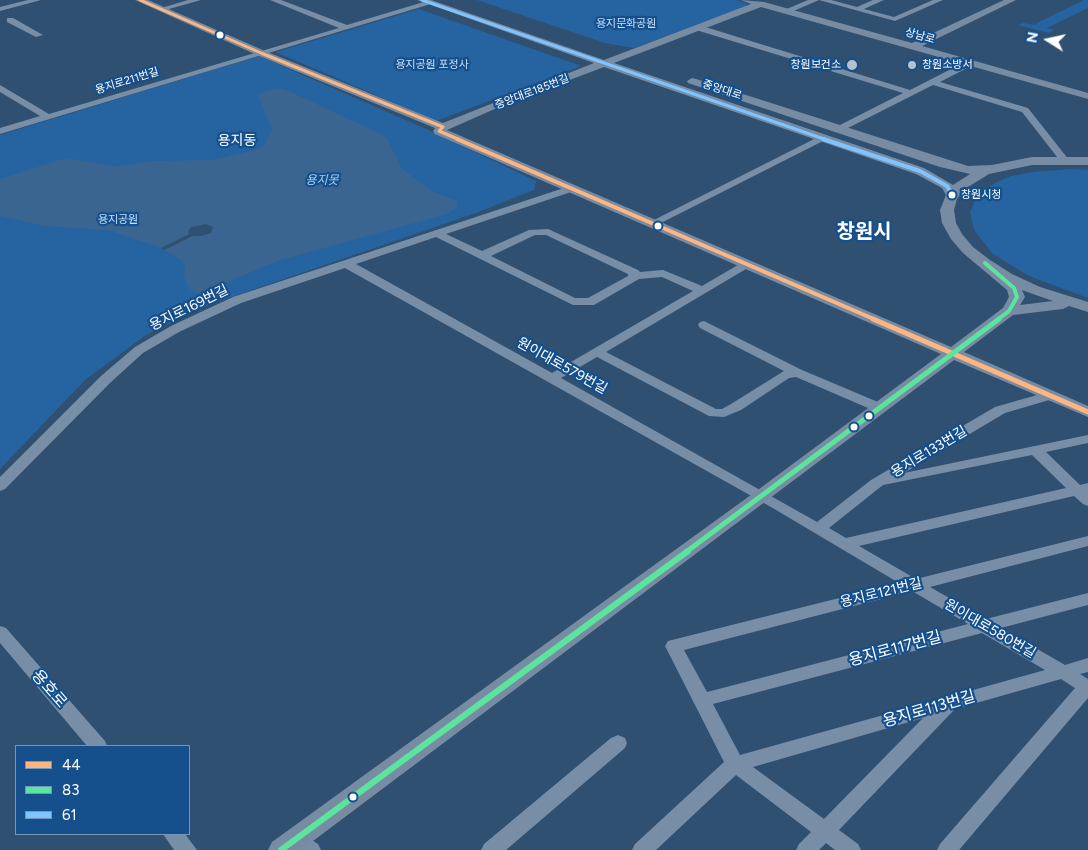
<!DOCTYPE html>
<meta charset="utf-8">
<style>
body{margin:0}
#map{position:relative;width:1088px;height:850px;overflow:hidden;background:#305071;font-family:Figtree,sans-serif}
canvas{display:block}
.legend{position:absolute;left:15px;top:745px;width:175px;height:90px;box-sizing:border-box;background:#154f8c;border:1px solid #7395ba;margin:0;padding:6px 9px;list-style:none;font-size:15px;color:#fff}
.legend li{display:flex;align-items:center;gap:10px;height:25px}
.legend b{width:25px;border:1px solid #7395ba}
.north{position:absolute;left:1023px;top:15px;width:50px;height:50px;-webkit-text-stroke:4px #154f8c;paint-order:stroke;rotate:280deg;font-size:14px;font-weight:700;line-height:20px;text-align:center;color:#fff}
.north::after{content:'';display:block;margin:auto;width:18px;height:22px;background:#fff;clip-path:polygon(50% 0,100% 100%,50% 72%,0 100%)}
</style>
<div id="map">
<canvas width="1088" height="850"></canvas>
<ul class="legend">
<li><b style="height:6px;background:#ffb580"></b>44</li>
<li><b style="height:6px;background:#5ae49d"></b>83</li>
<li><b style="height:6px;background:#80c4ff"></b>61</li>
</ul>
<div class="north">N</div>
</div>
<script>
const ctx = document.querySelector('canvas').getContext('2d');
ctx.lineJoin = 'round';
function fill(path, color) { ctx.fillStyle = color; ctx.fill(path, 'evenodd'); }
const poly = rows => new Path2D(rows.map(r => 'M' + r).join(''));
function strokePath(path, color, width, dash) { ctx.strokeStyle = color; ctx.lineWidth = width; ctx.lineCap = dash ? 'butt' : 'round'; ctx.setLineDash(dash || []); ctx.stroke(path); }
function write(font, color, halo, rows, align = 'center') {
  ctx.font = font + ' Figtree,"Noto Sans KR",sans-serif'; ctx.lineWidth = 4.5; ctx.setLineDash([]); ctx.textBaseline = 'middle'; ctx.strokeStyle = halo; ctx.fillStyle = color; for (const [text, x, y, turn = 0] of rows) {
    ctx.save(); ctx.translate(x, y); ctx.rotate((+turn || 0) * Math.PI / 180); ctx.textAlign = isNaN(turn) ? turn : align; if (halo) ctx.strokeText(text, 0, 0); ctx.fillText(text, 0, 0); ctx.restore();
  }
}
fill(poly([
 [477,0,735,0,746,3,747,6,634,48,605,43],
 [1084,0,1088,0,1088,8,1047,28,1054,30,1049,33,1018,25,1023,23,1036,25,1037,23],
 [419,9,581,66,436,121,276,52],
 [259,56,424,128,536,181,534,190,476,213,220,301,194,311,146,335,85,380,0,469,0,135],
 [1071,169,1088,170,1088,298,1029,276,993,254,974,230,970,212,977,196,993,184,1011,176,1033,172]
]), '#2664a1');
fill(poly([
 [277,88,284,89,383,135,387,139,401,167,406,172,431,191,458,201,456,208,447,214,277,261,202,293,195,293,189,288,184,276,185,266,182,260,159,247,108,230,46,226,0,216,0,179,60,160,72,159,114,166,129,165,152,161,213,160,259,149,266,143,272,130,258,94]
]), '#3b6591');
fill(poly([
 [206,224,213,227,211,233,201,236,193,236,164,250,161,248,189,234,188,231,191,227]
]), '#305071');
fill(poly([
 [28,0,41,0,0,11,0,7,28,0],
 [188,0,201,0,162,11,158,9,188,0],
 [270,0,281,0,347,25,427,1,434,3,0,134,0,128,40,116,0,92,0,85,49,114,339,28,270,0],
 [808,0,819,0,789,13,782,11,808,0],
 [819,0,831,0,857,7,873,0,884,0,864,9,894,17,933,0,943,0,895,21,819,0],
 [7,18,13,18,43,35,36,37,7,22,7,18],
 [696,26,702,26,910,90,967,61,973,61,973,65,940,82,1028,108,1069,160,1064,163,1061,162,1022,112,933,85,842,131,836,131,836,127,903,93,696,30,696,26],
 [822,135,827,138,825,140,657,225,649,225,648,223,822,135],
 [573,185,578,188,577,190,446,234,482,251,529,230,548,229,638,270,640,272,663,270,702,286,743,262,751,262,753,264,751,266,606,352,716,409,722,409,731,404,784,371,700,328,698,325,700,322,704,321,802,370,885,405,887,408,885,411,875,411,796,377,789,378,741,410,724,417,709,416,597,357,561,378,817,522,871,480,995,407,1051,391,1058,395,1056,398,1005,413,904,473,1088,435,1088,443,1046,452,1080,485,1088,483,1088,506,1083,504,1074,496,859,546,916,579,1088,536,1088,546,930,587,986,619,1088,593,1088,605,1001,628,1065,665,1088,658,1088,672,1080,674,1088,679,1088,698,959,850,937,850,940,844,1075,688,1061,679,955,709,839,830,858,844,861,850,835,850,826,843,819,850,796,850,799,844,811,832,736,775,656,850,632,850,635,844,724,762,665,646,668,641,899,583,771,507,345,268,241,303,179,332,143,353,111,382,5,489,0,491,0,477,101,376,135,347,171,326,233,297,573,185],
 [535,235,546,235,628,274,628,276,588,298,575,298,491,256,535,235],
 [436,237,573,305,594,305,639,279,662,277,693,291,552,373,356,264,436,237],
 [1032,455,1066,488,846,538,829,528,883,485,1032,455],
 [912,591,968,624,707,692,684,650,912,591],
 [982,633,1045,670,740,755,713,704,982,633],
 [923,718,824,819,753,767,923,718],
 [0,626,6,628,105,741,107,746,87,746,0,643,0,626],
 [618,735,625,738,627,743,625,748,506,850,481,850,484,844,611,738,618,735],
 [296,830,318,844,321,850,295,850,289,845,286,839,289,833,296,830],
 [163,834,185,834,197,850,174,850,163,834]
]), '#778ea6');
fill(poly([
 [135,0,148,0,265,51,443,123,594,63,417,0,431,0,604,60,751,4,741,0,764,2,912,43,1004,0,1016,0,922,46,1088,93,1088,99,761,7,614,63,924,168,953,185,970,174,940,167,688,83,687,81,692,78,696,79,968,166,992,165,1032,157,1088,157,1088,165,1032,165,989,174,963,190,957,199,954,210,956,223,962,234,973,247,990,260,1012,274,1040,287,1088,302,1088,312,1069,306,1063,309,1013,315,964,352,1088,406,1088,417,954,360,301,850,268,850,272,842,755,492,941,354,435,134,433,131,435,128,257,55,135,0],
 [604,67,916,174,942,188,946,195,940,210,942,223,951,239,963,253,1007,290,1009,297,1003,308,951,347,447,130,506,104,604,67],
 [1022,290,1030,293,1053,301,1020,305,1025,297,1022,290]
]), '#778ca3');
strokePath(poly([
 [140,0,261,53,443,127,439,131,460,140]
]), '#ffb580', 3);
strokePath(poly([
 [457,139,876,320]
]), '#ffb580', 4);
strokePath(poly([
 [873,319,1088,412]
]), '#ffb580', 5);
strokePath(poly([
 [985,263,1014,288,1017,297,1009,311,997,320]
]), '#5ae49d', 4);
strokePath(poly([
 [686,552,999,319]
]), '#5ae49d', 5);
strokePath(poly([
 [281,850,688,551]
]), '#5ae49d', 6);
strokePath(poly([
 [422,0,827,140]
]), '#80c4ff', 3);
strokePath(poly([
 [823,139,920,171,947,186,952,195]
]), '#80c4ff', 4);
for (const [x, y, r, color] of [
 [220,35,4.5,"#fff"],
 [852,65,6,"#b7c2cd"],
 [912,65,5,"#b7c2cd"],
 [952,195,4.5,"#fff"],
 [658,226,4.5,"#fff"],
 [869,416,4.5,"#fff"],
 [854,427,4.5,"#fff"],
 [353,797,4.5,"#fff"]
]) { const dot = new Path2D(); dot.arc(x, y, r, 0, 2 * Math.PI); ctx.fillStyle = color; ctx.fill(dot); strokePath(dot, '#154f8c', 2); }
write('11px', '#c5e0fb', '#154f8c', [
 ["용지문화공원",626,24],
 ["용지공원 포정사",432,65],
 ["용지공원",118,220]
]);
write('11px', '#fff', '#154f8c', [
 ["상남로",920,36,16],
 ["용지로211번길",127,81,-17],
 ["중앙대로",722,90,18],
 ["중앙대로185번길",532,92,-21]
]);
write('11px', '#fff', '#154f8c', [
 ["창원보건소",841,65],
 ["창원소방서",922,65,"left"]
], 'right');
write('11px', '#fff', '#154f8c', [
 ["창원시청",961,195]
], 'left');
write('italic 12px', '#aad1f7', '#154f8c', [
 ["용지못",322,180]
]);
write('14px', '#fff', '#154f8c', [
 ["용지동",237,141]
]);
write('14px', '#fff', '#154f8c', [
 ["용지로169번길",189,308,-26],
 ["원이대로579번길",562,366,29],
 ["용지로133번길",929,452,-31],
 ["용지로121번길",881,593,-14],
 ["원이대로580번길",990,629,30]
]);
write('16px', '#fff', '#154f8c', [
 ["용지로117번길",895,649,-15],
 ["용호로",49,689,49],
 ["용지로113번길",929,709,-16]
]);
write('bold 20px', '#fff', '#154f8c', [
 ["창원시",864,232]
]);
</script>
